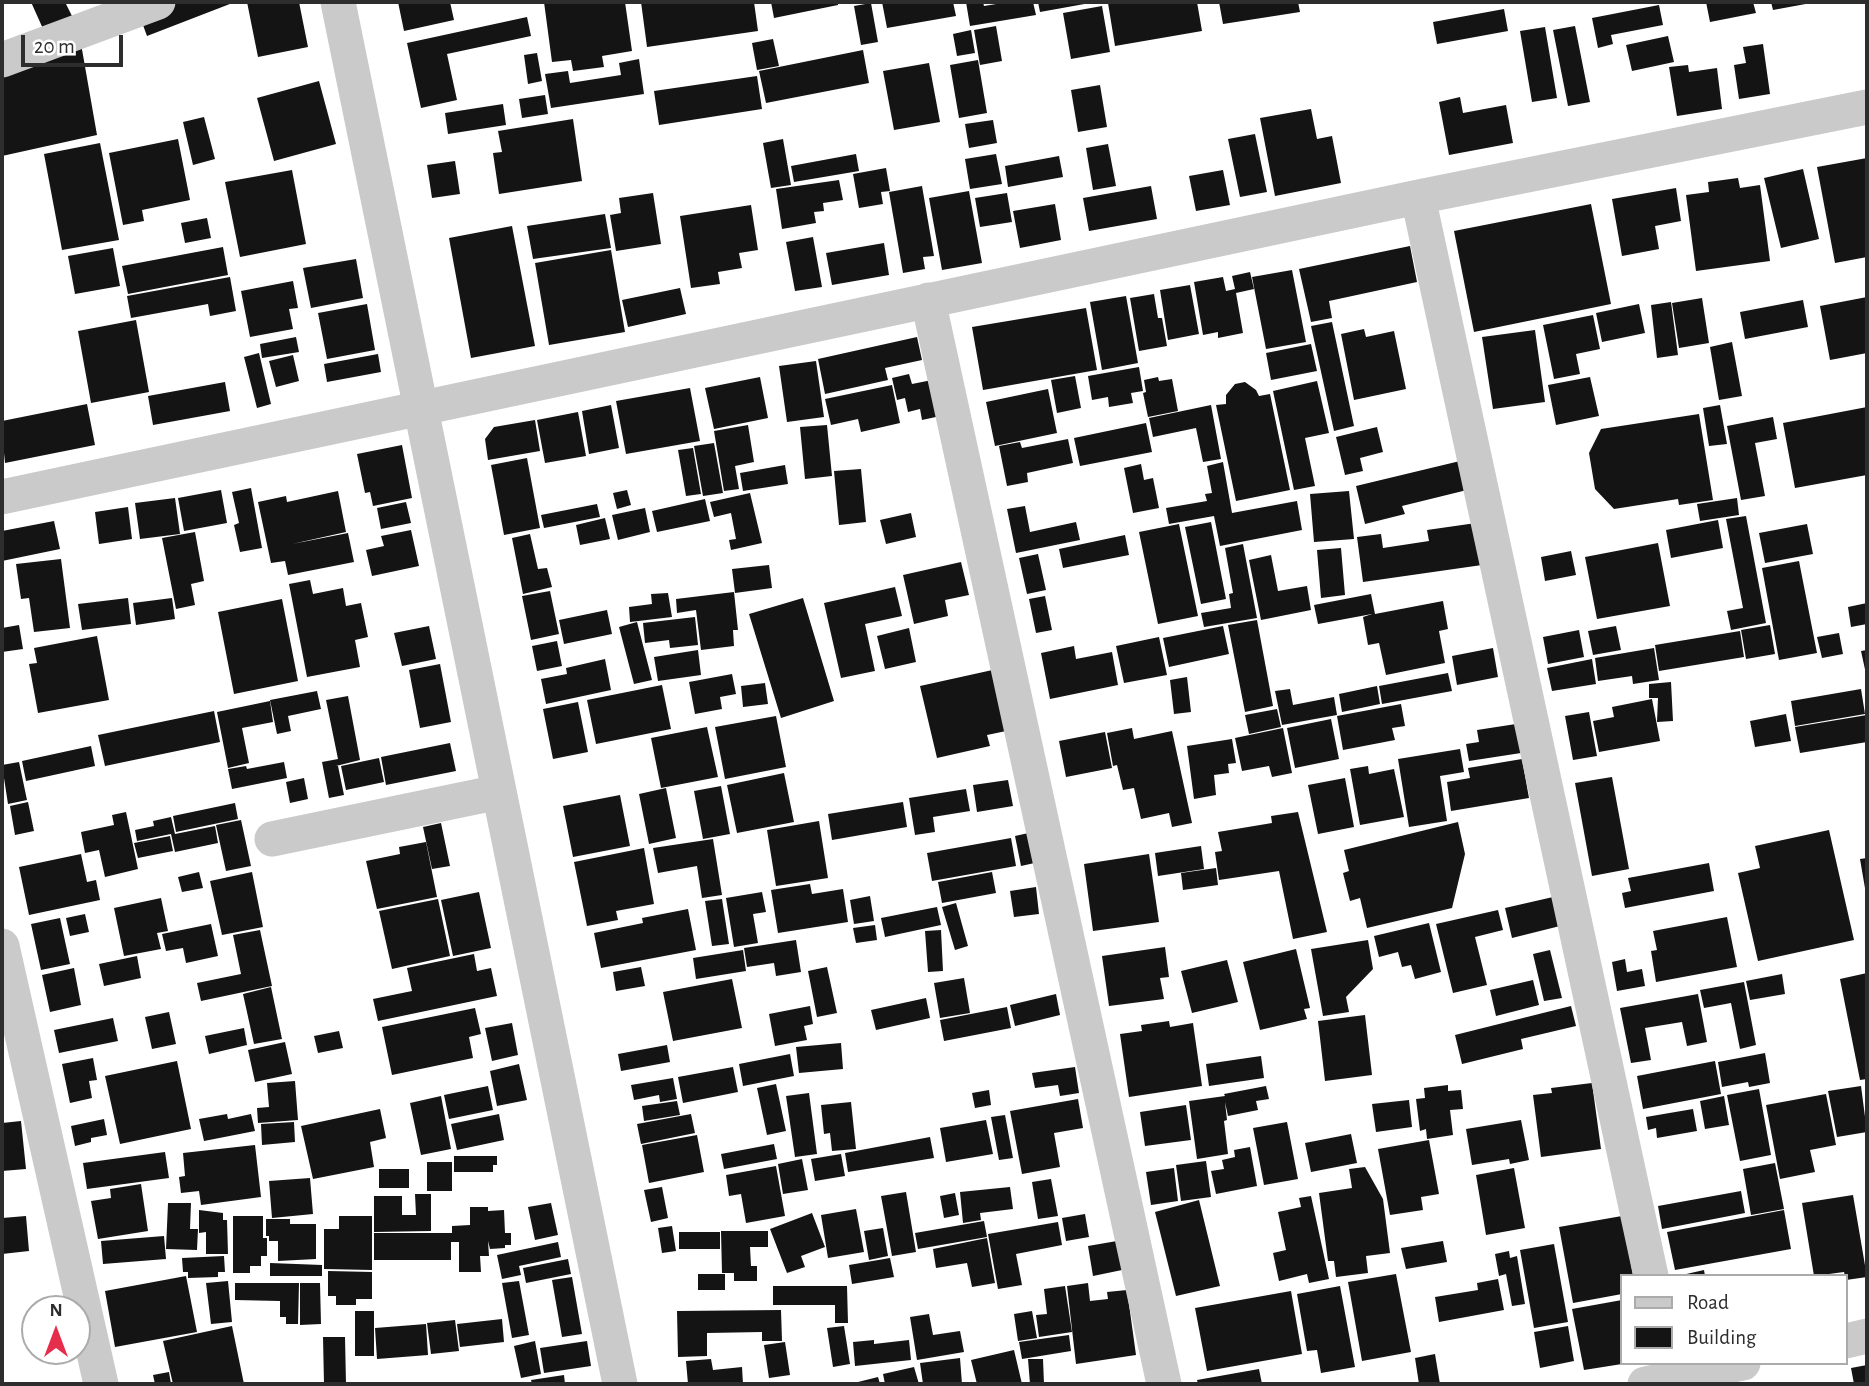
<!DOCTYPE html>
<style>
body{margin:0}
#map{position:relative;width:1869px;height:1386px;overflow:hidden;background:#fff;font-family:"Alegreya Sans",sans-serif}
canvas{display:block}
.frame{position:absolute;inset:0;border:4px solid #2d2d2d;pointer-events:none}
.legend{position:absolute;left:1620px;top:1274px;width:228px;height:91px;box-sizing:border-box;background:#fff;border:2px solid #ababab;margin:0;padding:9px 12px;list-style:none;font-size:21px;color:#2d2d2d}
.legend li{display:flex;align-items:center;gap:14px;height:35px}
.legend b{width:35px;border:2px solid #ababab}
.north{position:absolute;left:21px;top:1295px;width:70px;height:70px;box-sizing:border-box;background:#fff;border:2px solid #ababab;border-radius:50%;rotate:0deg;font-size:19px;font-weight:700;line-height:28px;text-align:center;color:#2d2d2d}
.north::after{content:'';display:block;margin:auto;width:24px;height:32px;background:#e52d4c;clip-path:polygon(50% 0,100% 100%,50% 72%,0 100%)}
.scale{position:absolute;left:21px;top:35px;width:102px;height:32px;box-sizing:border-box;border:4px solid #2d2d2d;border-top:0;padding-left:9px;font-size:21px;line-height:24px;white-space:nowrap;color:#2d2d2d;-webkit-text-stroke:5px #fff;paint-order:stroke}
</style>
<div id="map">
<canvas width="1869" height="1386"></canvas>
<div class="frame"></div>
<ul class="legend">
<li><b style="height:9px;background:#cacaca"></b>Road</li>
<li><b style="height:19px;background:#141414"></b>Building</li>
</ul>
<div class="north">N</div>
<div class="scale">20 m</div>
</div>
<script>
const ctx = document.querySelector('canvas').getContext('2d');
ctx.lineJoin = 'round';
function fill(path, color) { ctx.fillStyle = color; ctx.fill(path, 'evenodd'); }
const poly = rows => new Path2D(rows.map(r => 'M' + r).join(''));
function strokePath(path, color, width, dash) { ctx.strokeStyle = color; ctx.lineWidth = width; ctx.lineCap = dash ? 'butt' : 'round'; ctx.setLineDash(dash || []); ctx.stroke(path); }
fill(poly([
 [31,2,65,2,73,18,44,31],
 [180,2,235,2,147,36,140,17],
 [247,2,299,2,308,47,258,57],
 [398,2,450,2,454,20,404,31],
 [544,2,625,2,632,51,602,56,604,67,573,71,571,60,552,62],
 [641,2,754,2,758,31,647,47],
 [771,2,838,2,838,5,774,18],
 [882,2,953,2,956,16,887,28],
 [966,2,983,2,984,6,1008,2,1033,2,1036,15,970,26],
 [1038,2,1090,2,1090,3,1040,12],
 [1114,2,1197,2,1202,31,1115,46,1108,3],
 [1219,2,1298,2,1300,12,1223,24],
 [1706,2,1753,2,1756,13,1710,22],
 [1771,2,1811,2,1811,3,1773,10],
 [871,3,878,42,861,45,854,6],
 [1659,5,1663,25,1611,35,1613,44,1598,48,1592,18],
 [1102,6,1110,52,1071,59,1063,13],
 [1504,9,1508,31,1437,44,1433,22],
 [527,17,531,36,447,54,457,100,421,108,407,43],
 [996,26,1002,61,980,65,974,30],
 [1575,26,1590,102,1568,106,1553,30],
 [1545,27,1557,98,1532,102,1520,31],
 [971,30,975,53,957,56,953,34],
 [1668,36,1674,62,1632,71,1626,45],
 [80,38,97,135,2,156,2,68],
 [773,39,779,66,757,70,752,43],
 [1763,44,1770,94,1739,99,1734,65,1746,63,1743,47],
 [863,50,869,83,766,103,759,71],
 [537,53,542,81,528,84,524,55],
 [639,59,644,94,551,108,545,74,568,71,570,83,621,75,619,63],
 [978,60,987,113,959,118,950,65],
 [929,63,940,122,894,130,883,71],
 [1688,65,1689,72,1717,68,1722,109,1677,116,1669,67],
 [757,76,762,109,659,125,654,91],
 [319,81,336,144,274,161,257,98],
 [1100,85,1107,127,1078,132,1071,90],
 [545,95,548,114,522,118,519,99],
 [1460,97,1463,113,1506,105,1513,143,1449,155,1439,102],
 [503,104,506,125,448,134,445,113],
 [1311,109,1317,139,1332,136,1341,183,1275,196,1260,118],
 [204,117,215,159,193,165,183,122],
 [573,119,582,181,499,194,493,153,502,152,498,131],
 [993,120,997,143,969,148,965,124],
 [1255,134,1267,192,1240,197,1228,139],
 [178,139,190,200,142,210,144,221,123,225,109,153],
 [783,139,791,185,771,188,763,143],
 [100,143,119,240,62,250,44,154],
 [1108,144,1116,186,1093,190,1086,148],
 [856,154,859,171,794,182,791,166],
 [996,154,1002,184,970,189,965,159],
 [1059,156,1063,177,1008,187,1005,166],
 [1867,158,1867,257,1835,263,1817,167],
 [455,161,460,194,432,198,427,165],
 [886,168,890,191,881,192,883,204,859,208,853,174],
 [1803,169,1819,239,1781,248,1764,178],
 [292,170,306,244,240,257,225,182],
 [1223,170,1230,205,1196,211,1189,176],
 [1738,178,1740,188,1760,185,1770,261,1696,271,1686,195,1709,192,1708,182],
 [839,180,843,200,823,203,824,211,814,212,816,223,782,229,776,189],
 [922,186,934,256,923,257,925,269,903,273,889,192],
 [1151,186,1157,219,1089,231,1083,198],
 [1676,188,1681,221,1655,226,1659,249,1622,256,1612,199],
 [969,191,982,263,942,270,929,198],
 [653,193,661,244,616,251,610,215,621,213,619,198],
 [1007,193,1012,222,980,227,975,198],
 [1055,204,1061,240,1020,248,1013,211],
 [1591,204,1611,304,1474,332,1454,231],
 [751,205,758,250,739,253,742,268,718,272,720,284,691,288,680,216],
 [605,214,611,248,533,259,527,226],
 [207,218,211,238,185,243,181,223],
 [512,226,535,346,471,358,449,238],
 [813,237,822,287,795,291,786,242],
 [884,243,889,275,832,285,826,253],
 [1410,246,1417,282,1329,301,1332,318,1311,322,1299,269],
 [223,247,228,275,128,294,122,266],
 [113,248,120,286,75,294,68,256],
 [611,250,625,332,549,345,535,263],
 [356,259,363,298,311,308,303,268],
 [1292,270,1306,342,1266,349,1252,277],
 [1250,272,1254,289,1236,293,1243,333,1218,338,1218,332,1203,335,1194,282,1223,277,1226,291,1235,289,1232,276],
 [230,277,236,311,210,316,208,304,131,318,127,296],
 [293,281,298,308,289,309,293,329,250,337,241,291],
 [1190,285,1199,334,1168,340,1160,290],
 [680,288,686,314,628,327,622,300],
 [1154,294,1158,318,1162,318,1167,346,1139,351,1130,298],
 [1126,296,1138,363,1102,370,1090,302],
 [1867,297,1867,353,1830,360,1820,306],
 [1702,298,1709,343,1679,348,1672,303],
 [1803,300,1808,327,1745,339,1740,312],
 [1671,302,1678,355,1657,358,1651,305],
 [367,304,375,350,327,359,318,313],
 [1639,304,1645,333,1602,342,1596,313],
 [1086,308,1097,370,983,390,972,327],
 [1593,315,1600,349,1576,354,1580,374,1554,379,1543,325],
 [136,320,149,392,91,403,78,331],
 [1332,322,1354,426,1334,431,1311,326],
 [1364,329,1366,337,1394,331,1406,389,1354,400,1341,334],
 [1535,330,1545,402,1493,409,1482,337],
 [296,337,299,352,262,358,260,344],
 [917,337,922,360,885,368,888,380,825,394,818,359],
 [1732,342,1742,396,1719,400,1710,347],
 [1311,344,1317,371,1271,380,1266,353],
 [259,353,271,404,257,408,244,357],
 [378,354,381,372,327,382,324,364],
 [293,355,299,381,276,387,269,361],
 [816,361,824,417,787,422,779,366],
 [1139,367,1143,391,1131,393,1133,403,1109,407,1108,397,1092,400,1088,376],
 [909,374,912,384,937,379,945,415,922,420,920,409,908,412,905,398,897,400,892,378],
 [1075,376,1081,408,1057,413,1051,380],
 [760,377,768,418,714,429,705,388],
 [1158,377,1159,381,1172,379,1178,411,1148,417,1143,393,1146,392,1144,380],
 [1590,377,1599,416,1556,425,1548,385],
 [1317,381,1329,433,1305,438,1315,486,1294,490,1273,391],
 [225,382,230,411,153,425,148,396],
 [1245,382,1256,390,1259,396,1270,394,1290,490,1236,501,1216,405,1226,404,1226,395,1235,384],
 [892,385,900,423,861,432,858,419,831,425,825,399],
 [690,388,700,441,626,454,616,401],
 [1048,389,1057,433,995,446,986,402],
 [87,404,95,445,5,463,4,453,2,454,2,421],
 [611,405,619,448,589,454,582,411],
 [1211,405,1221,459,1203,462,1196,428,1153,437,1149,418],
 [1720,405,1727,444,1709,446,1703,408],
 [1867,407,1867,475,1795,488,1783,423],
 [578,412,586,456,545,463,537,420],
 [1699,414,1713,500,1679,505,1678,499,1614,509,1595,489,1589,453,1601,429],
 [1773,417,1777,439,1755,443,1765,496,1741,500,1727,426],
 [535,420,540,451,488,460,485,439,494,427],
 [1146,423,1152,452,1080,466,1074,438],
 [748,425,754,462,735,466,739,489,724,491,714,431],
 [827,425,832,476,805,479,800,427],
 [1377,427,1383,452,1360,458,1363,471,1345,475,1336,437],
 [1068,439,1073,463,1027,473,1028,482,1007,486,999,446,1020,442,1022,448],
 [714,443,723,493,703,496,694,446],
 [402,445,412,498,373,506,370,492,365,493,357,454],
 [693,448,701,494,686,496,678,450],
 [527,458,540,528,504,535,491,465],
 [1460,461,1467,490,1402,506,1405,514,1365,524,1356,486],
 [1223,462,1232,513,1297,501,1302,530,1220,546,1214,516,1169,524,1166,508,1207,501,1205,494,1212,493,1207,466],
 [1141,464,1144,480,1153,478,1159,508,1133,513,1124,468],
 [785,465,788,484,743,491,740,473],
 [861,469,866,522,839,525,834,471],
 [251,488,262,548,240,552,234,525,239,523,232,492],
 [221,490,227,523,184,531,178,498],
 [627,490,631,505,617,509,613,493],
 [338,491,346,532,292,544,348,533,354,562,288,575,285,561,271,563,258,502,286,496,287,502],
 [1349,491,1354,539,1314,542,1310,494],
 [750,493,762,543,731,550,729,540,736,539,731,513,714,517,710,502],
 [175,498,180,534,140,539,135,503],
 [1737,498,1739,515,1700,521,1697,504],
 [705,499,710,521,657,532,652,511],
 [406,502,411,523,381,529,377,508],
 [597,504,600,517,544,528,541,515],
 [1025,506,1030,532,1076,522,1080,540,1016,553,1007,509],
 [128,507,132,539,99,544,95,512],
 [645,508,650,532,618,540,612,515],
 [911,513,916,537,886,544,880,520],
 [1746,516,1766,623,1731,630,1727,611,1743,608,1726,519],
 [605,518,610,539,580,545,576,525],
 [1718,520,1723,548,1671,558,1666,530],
 [54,521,60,549,2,561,2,531],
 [1211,522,1226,599,1201,604,1185,527],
 [1476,523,1482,565,1363,582,1357,537,1381,534,1383,548,1429,541,1427,530],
 [1179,524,1198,616,1158,624,1139,532],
 [1807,524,1813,554,1765,563,1759,533],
 [411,530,419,566,372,576,366,550,384,546,381,536],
 [195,532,204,581,191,584,195,605,176,609,162,538],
 [530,534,538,569,547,568,552,587,523,594,512,538],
 [1125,535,1129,555,1063,568,1059,549],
 [1658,543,1670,606,1597,619,1585,557],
 [1243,544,1257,618,1204,627,1201,613,1231,608,1229,594,1233,593,1225,548],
 [1341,548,1345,595,1321,598,1317,550],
 [1571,551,1576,575,1545,581,1541,557],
 [1038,554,1046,590,1027,594,1019,558],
 [1271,555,1278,591,1307,586,1311,610,1261,620,1249,560],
 [61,559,70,628,34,632,29,598,21,599,16,564],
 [1799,561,1817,653,1779,660,1762,568],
 [961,562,969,595,945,600,948,616,914,624,903,575],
 [769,565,772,588,735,593,732,569],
 [310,580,313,594,343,588,346,606,361,603,368,637,355,640,360,667,307,677,289,584],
 [895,587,902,616,865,624,875,671,841,678,824,603],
 [550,591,559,634,531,640,522,596],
 [734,592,738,630,733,630,734,646,701,650,696,610,677,613,676,599],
 [668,593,672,617,630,622,629,607,652,604,651,594],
 [1371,594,1375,614,1443,601,1448,629,1439,631,1445,663,1386,675,1379,643,1368,645,1363,617,1372,614,1318,624,1314,605],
 [1045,596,1052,630,1036,633,1029,599],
 [128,598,131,624,82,630,78,604],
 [172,598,175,619,136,625,133,603],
 [803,598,834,701,781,718,749,614],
 [282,599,298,681,234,694,218,612],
 [1867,603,1867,624,1851,627,1848,607],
 [607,610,612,634,564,644,559,620],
 [695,617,698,645,670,648,669,640,645,643,643,623],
 [1257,620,1273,706,1245,712,1228,625],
 [637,622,652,680,634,684,619,627],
 [19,625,23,649,2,652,2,628],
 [1770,625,1775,654,1746,659,1741,630],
 [429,626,436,659,402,666,394,633],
 [1223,626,1229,654,1169,667,1163,638],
 [1616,626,1621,650,1593,655,1588,631],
 [909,628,916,662,885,669,877,636],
 [1579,630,1584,657,1548,664,1543,637],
 [1740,631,1744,657,1659,671,1655,645],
 [1839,633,1843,654,1822,658,1817,637],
 [97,636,109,700,38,713,29,664,37,663,34,648],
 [1159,637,1167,675,1124,683,1116,646],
 [557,641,562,666,537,671,532,646],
 [1074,646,1076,659,1112,652,1118,685,1050,699,1041,653],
 [1493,648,1498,677,1457,685,1452,656],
 [1654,648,1659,680,1633,684,1632,676,1598,681,1595,658],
 [698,650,701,675,658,681,654,657],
 [1867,650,1867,674,1866,674,1861,651],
 [605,659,611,690,546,704,541,679,567,674,566,668],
 [1592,659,1596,684,1552,691,1547,668],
 [440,664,451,722,420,728,409,670],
 [997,669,1011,730,987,735,990,746,937,758,920,686],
 [1448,673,1452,691,1382,704,1379,686],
 [732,674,736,694,720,697,722,709,695,714,689,682],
 [1187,677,1191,712,1174,714,1170,680],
 [1671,682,1673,721,1657,722,1658,698,1649,698,1649,684],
 [765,683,768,704,743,707,741,686],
 [662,685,671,729,596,744,587,700],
 [1377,686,1380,704,1342,712,1339,694],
 [1290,689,1293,705,1334,697,1337,715,1282,725,1275,691],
 [1861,689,1865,714,1795,726,1791,701],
 [317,691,321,709,288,716,291,731,277,734,270,700],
 [348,696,360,760,336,766,338,766,344,795,329,798,322,762,338,759,326,700],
 [1652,699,1660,741,1599,752,1593,721,1614,717,1612,707],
 [270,701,273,722,242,728,249,763,228,768,217,712],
 [578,702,588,752,553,759,543,709],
 [1401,704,1405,726,1392,728,1395,740,1343,750,1337,716],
 [1277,709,1281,727,1249,734,1245,715],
 [214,711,220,742,105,766,98,735],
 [1589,712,1597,756,1573,760,1565,716],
 [1786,714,1791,741,1755,747,1750,721],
 [1867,715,1867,742,1800,753,1795,727],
 [776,716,786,767,725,779,715,727],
 [1331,719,1339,759,1295,768,1287,728],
 [1516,724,1521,753,1469,761,1466,744,1479,742,1477,730],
 [707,727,718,777,661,788,651,738],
 [1132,728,1134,739,1172,731,1192,823,1172,827,1169,813,1141,819,1134,788,1123,790,1117,765,1113,766,1107,733],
 [1283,728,1292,773,1272,777,1269,766,1242,771,1235,738],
 [1105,732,1112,768,1066,777,1059,741],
 [1232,739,1236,763,1228,764,1229,773,1214,775,1216,795,1194,799,1187,746],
 [450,743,456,771,386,785,381,757],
 [91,746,95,766,26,781,22,761],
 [1460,749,1464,772,1440,776,1447,821,1409,827,1398,759],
 [379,758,384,782,346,790,341,766],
 [1522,759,1529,798,1451,811,1447,782,1470,778,1468,768],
 [19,762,27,800,8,804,2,765],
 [284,762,287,778,232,789,228,769,246,766,247,769],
 [1368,766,1369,774,1394,769,1404,817,1360,825,1350,769],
 [784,773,794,822,737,833,727,785],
 [1612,777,1629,869,1592,876,1575,783],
 [304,778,308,799,290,803,286,782],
 [1345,778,1354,827,1318,834,1308,785],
 [1008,780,1013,806,977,812,973,785],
 [721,786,730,834,703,839,694,791],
 [666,788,676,838,649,844,639,794],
 [966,789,970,811,933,817,935,832,915,835,909,798],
 [620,795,630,846,573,857,563,806],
 [28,802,34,831,15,835,10,806],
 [903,802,907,827,832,840,828,814],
 [235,803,238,819,176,832,173,816],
 [126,812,138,869,105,877,99,850,85,853,81,832,114,825,112,815],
 [1298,812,1327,932,1293,939,1279,871,1219,880,1215,852,1222,851,1218,832,1272,823,1271,816],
 [171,817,175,834,215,826,218,843,175,852,171,834,137,841,135,830,154,826,153,821],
 [241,820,251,866,226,871,216,825],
 [819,821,828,878,776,886,767,830],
 [1458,822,1465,854,1452,908,1367,928,1360,898,1350,901,1343,873,1349,871,1344,850],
 [441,823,450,866,432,869,423,827],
 [1829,830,1854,940,1758,961,1738,873,1760,868,1755,846],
 [1033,832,1039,862,1021,866,1015,836],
 [170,836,173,851,138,858,134,843],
 [1011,838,1016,866,932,881,927,853],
 [713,839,722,895,702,898,697,866,658,873,653,848],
 [426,842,437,897,377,909,366,861,400,854,399,847],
 [1201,846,1204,869,1158,876,1155,853],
 [644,848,654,904,616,911,618,920,587,926,574,862],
 [81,854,87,882,96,880,100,900,29,915,19,867],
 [1149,854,1159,922,1093,931,1084,864],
 [1867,858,1867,894,1866,894,1860,859],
 [1709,863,1714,891,1625,908,1622,893,1631,891,1628,878],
 [1216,868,1218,885,1183,890,1181,873],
 [199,872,203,888,182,892,178,877],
 [252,872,263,927,222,935,210,881],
 [992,872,996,893,942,903,938,882],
 [810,884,812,894,843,889,848,922,778,933,771,890],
 [1036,887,1039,914,1014,917,1010,891],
 [479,892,491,948,453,956,441,900],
 [762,892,766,912,753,914,758,943,734,947,726,898],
 [870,896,874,921,854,924,850,900],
 [1553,897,1560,926,1512,938,1505,908],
 [161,898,168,931,157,933,161,949,124,956,114,908],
 [438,899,450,956,392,969,379,911],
 [722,899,729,944,712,946,705,901],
 [956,903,968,946,955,950,942,907],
 [937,907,941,925,885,937,881,918],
 [688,909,696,950,601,968,594,933,643,923,642,918],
 [1498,910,1503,930,1475,937,1487,985,1453,993,1436,924],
 [85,914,89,932,70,936,66,918],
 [1727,917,1737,967,1656,982,1651,951,1657,950,1653,931],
 [60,918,70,964,41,970,31,924],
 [1429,923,1441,972,1415,979,1411,965,1402,967,1398,952,1379,957,1374,936],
 [211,924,218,956,186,963,183,948,166,951,162,934],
 [875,925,877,940,856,943,853,928],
 [260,930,272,986,201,1001,197,983,241,974,233,935],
 [941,930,943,971,928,972,925,931],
 [796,940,801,972,776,976,774,963,747,967,744,948],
 [1368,940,1373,969,1346,997,1349,1012,1323,1016,1311,949],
 [1165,947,1169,977,1160,978,1164,999,1109,1006,1102,956],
 [1296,949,1310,1008,1304,1009,1307,1019,1260,1030,1243,962],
 [743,950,746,971,696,979,693,958],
 [1550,950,1562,998,1544,1001,1533,954],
 [474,954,477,971,491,968,497,996,378,1021,373,999,412,991,407,968],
 [137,956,141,978,104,986,99,964],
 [1625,959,1627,972,1642,969,1645,986,1617,991,1612,962],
 [1227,960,1238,1002,1192,1013,1181,971],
 [641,967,645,986,616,991,613,972],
 [827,967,837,1013,817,1017,808,971],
 [74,968,81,1005,50,1012,42,975],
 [1867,973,1867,1079,1860,1080,1840,979],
 [1782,974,1785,994,1750,1000,1746,981],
 [964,978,970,1013,940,1018,934,983],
 [732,979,742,1028,673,1041,663,992],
 [1533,980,1539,1005,1496,1016,1490,990],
 [1744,982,1756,1045,1740,1049,1731,1003,1704,1008,1700,990],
 [271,987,282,1039,254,1044,243,994],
 [1056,994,1060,1015,1015,1026,1010,1005],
 [1698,994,1707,1042,1687,1046,1682,1022,1645,1028,1651,1060,1631,1063,1620,1008],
 [926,998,930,1018,876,1030,871,1010],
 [810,1006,813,1024,804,1026,807,1040,775,1046,769,1014],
 [1571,1006,1576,1026,1521,1039,1523,1049,1462,1064,1455,1035],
 [1007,1007,1011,1028,944,1041,940,1020],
 [475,1008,481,1034,469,1037,473,1058,392,1075,382,1027],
 [169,1012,176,1044,152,1049,145,1017],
 [1365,1015,1372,1075,1325,1081,1318,1021],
 [113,1018,118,1041,59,1053,54,1030],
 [1169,1021,1170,1027,1193,1023,1202,1086,1129,1097,1120,1034,1142,1031,1141,1025],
 [512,1023,518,1055,492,1061,485,1028],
 [244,1028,247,1045,209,1054,205,1036],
 [339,1031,343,1048,318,1053,314,1036],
 [285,1042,292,1074,255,1082,248,1050],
 [841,1043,843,1069,799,1073,796,1047],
 [667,1045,670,1062,621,1071,618,1054],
 [1765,1053,1770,1083,1749,1087,1748,1082,1722,1087,1718,1062],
 [790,1054,794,1076,743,1086,739,1064],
 [1261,1056,1264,1078,1209,1086,1206,1064],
 [93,1058,97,1080,89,1081,92,1098,70,1103,62,1064],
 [177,1061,191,1129,120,1144,105,1076],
 [1715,1061,1721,1094,1643,1109,1637,1076],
 [519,1064,527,1100,497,1106,490,1071],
 [733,1067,738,1092,683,1103,678,1077],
 [1075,1067,1079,1093,1060,1096,1058,1085,1035,1088,1032,1073],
 [673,1078,677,1099,660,1102,659,1095,634,1100,631,1085],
 [295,1081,298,1120,258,1123,257,1108,269,1107,267,1083],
 [1592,1083,1601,1149,1541,1157,1533,1095,1552,1093,1551,1088],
 [776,1084,786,1131,767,1135,757,1088],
 [1448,1085,1448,1091,1461,1090,1463,1109,1450,1110,1453,1135,1427,1139,1426,1129,1420,1131,1416,1099,1425,1098,1424,1088],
 [488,1086,493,1110,449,1119,444,1095],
 [1266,1086,1269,1099,1256,1101,1258,1110,1228,1116,1225,1102,1227,1120,1224,1121,1228,1154,1197,1159,1189,1101,1225,1096,1224,1094],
 [1861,1086,1867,1132,1837,1137,1828,1091],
 [1759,1089,1771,1155,1740,1161,1727,1095],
 [989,1090,991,1105,975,1108,972,1093],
 [809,1093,817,1154,795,1157,786,1096],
 [1826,1094,1836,1145,1810,1150,1815,1172,1780,1179,1766,1105],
 [441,1096,451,1149,421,1155,410,1103],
 [1724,1096,1729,1125,1705,1129,1700,1101],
 [1078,1099,1083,1128,1054,1133,1060,1167,1022,1174,1010,1111],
 [1409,1100,1412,1127,1376,1132,1372,1104],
 [677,1101,680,1115,644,1121,642,1106],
 [851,1102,856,1149,832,1151,830,1133,824,1134,821,1105],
 [1186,1105,1191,1140,1145,1146,1140,1112],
 [380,1109,386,1138,370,1142,374,1167,313,1179,301,1126],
 [1693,1109,1697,1131,1657,1138,1656,1128,1648,1130,1646,1117],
 [227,1114,228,1119,251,1114,255,1131,204,1141,199,1119],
 [499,1114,504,1140,457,1150,451,1124],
 [691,1114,695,1133,641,1144,637,1124],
 [1005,1115,1013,1158,999,1160,991,1117],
 [104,1119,107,1135,91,1138,91,1142,75,1146,71,1126],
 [986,1120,993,1154,946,1162,940,1128],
 [1521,1120,1529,1160,1510,1164,1509,1159,1472,1165,1466,1129],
 [21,1121,26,1169,2,1171,2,1123],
 [294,1122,295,1142,262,1145,261,1124],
 [1287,1122,1298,1179,1264,1185,1253,1128],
 [1351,1134,1357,1163,1311,1172,1305,1143],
 [697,1135,704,1172,649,1183,642,1145],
 [930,1137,934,1158,848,1172,845,1153],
 [1429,1140,1439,1194,1421,1197,1423,1210,1390,1215,1378,1149],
 [774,1144,777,1159,724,1169,721,1154],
 [255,1145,261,1197,201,1205,199,1191,181,1193,179,1177,185,1176,183,1153],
 [1250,1147,1257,1186,1216,1194,1211,1171,1224,1169,1222,1160,1235,1157,1234,1150],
 [165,1152,169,1178,87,1189,83,1163],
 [841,1154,845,1176,815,1181,811,1159],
 [454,1156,497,1156,497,1165,493,1165,493,1172,454,1172],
 [802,1159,808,1190,783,1194,778,1164],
 [1206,1161,1211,1197,1181,1201,1176,1165],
 [427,1162,452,1162,452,1191,427,1191],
 [1775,1163,1784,1209,1751,1215,1743,1169],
 [776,1166,785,1216,746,1223,741,1194,729,1196,726,1175],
 [1365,1167,1383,1199,1390,1253,1366,1256,1368,1273,1336,1277,1334,1261,1328,1261,1319,1193,1352,1188,1349,1169],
 [1174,1168,1178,1201,1151,1205,1146,1172],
 [1514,1168,1525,1228,1486,1235,1476,1175],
 [379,1169,409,1169,409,1188,379,1188],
 [310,1178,313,1214,272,1218,269,1181],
 [1051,1179,1058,1216,1038,1219,1032,1182],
 [141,1184,148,1231,98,1239,91,1201,111,1198,110,1189],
 [662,1187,668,1218,651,1222,644,1190],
 [1010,1187,1013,1209,980,1213,981,1220,963,1223,960,1192],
 [1741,1191,1745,1213,1662,1229,1658,1206],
 [906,1192,916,1252,892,1256,881,1196],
 [955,1193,959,1215,944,1218,940,1196],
 [415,1194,431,1194,431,1231,374,1232,374,1196,402,1196,402,1215,416,1215],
 [1853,1195,1867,1277,1846,1280,1844,1272,1814,1276,1802,1203],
 [1311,1196,1329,1279,1309,1283,1307,1274,1279,1281,1273,1253,1286,1250,1278,1212,1301,1207,1299,1198],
 [1199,1200,1220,1286,1176,1296,1155,1212],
 [168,1203,191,1203,190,1229,198,1229,197,1250,166,1249],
 [551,1203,558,1235,535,1240,528,1207],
 [470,1207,488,1207,488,1211,504,1210,505,1233,511,1233,511,1245,505,1245,505,1248,490,1249,488,1241,489,1256,480,1256,481,1272,459,1272,459,1242,451,1242,451,1260,374,1260,374,1233,452,1233,452,1226,470,1225],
 [856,1209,864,1252,828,1258,821,1215],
 [199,1210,223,1213,223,1220,227,1220,228,1254,206,1254,206,1232,199,1233],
 [1784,1210,1791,1249,1675,1270,1667,1232],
 [812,1213,825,1247,801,1256,805,1267,787,1273,770,1229],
 [1085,1214,1089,1237,1066,1241,1062,1218],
 [26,1216,29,1251,2,1254,2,1218],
 [233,1216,263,1216,263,1238,267,1238,267,1256,261,1256,261,1266,250,1266,250,1273,233,1273],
 [339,1216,372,1216,372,1270,324,1269,324,1229,339,1229],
 [1622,1216,1633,1275,1622,1276,1622,1294,1573,1303,1559,1227],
 [266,1219,290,1219,290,1224,316,1224,316,1259,278,1261,278,1241,269,1241,269,1236,266,1236],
 [984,1221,987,1237,918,1249,915,1233],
 [1058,1222,1062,1245,1016,1254,1022,1285,998,1289,988,1234],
 [672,1226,676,1251,662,1253,658,1228],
 [883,1228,888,1256,869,1260,864,1231],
 [721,1231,768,1231,768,1247,750,1247,751,1266,757,1266,757,1281,734,1281,734,1273,722,1273],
 [679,1232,720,1232,720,1249,679,1249],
 [164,1236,166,1259,103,1264,101,1241],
 [987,1238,995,1283,972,1287,967,1263,936,1268,933,1249],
 [1117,1241,1122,1270,1093,1276,1088,1246],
 [1443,1241,1447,1262,1406,1269,1401,1248],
 [558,1242,561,1257,519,1266,521,1275,502,1279,497,1255],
 [1554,1244,1568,1322,1534,1328,1520,1250],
 [1509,1251,1510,1258,1517,1256,1525,1304,1512,1306,1506,1274,1499,1276,1495,1254],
 [224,1256,225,1272,218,1272,218,1277,188,1278,188,1272,183,1272,182,1258],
 [890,1258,894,1277,852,1284,849,1265],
 [568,1259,571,1274,526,1283,523,1268],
 [270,1263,322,1265,322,1276,270,1276],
 [1704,1270,1705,1276,1682,1276,1682,1275],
 [328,1271,372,1272,372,1299,356,1299,356,1305,336,1305,336,1296,328,1296],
 [698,1274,725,1274,725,1290,698,1290],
 [1396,1274,1411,1352,1362,1361,1348,1282],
 [186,1276,197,1332,115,1347,105,1291],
 [572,1277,582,1334,562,1337,552,1280],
 [1498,1279,1504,1310,1439,1322,1435,1297,1478,1290,1477,1283],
 [228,1281,232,1322,211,1324,206,1283],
 [519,1281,529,1335,512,1338,502,1283],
 [235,1283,299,1283,298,1324,286,1324,286,1317,280,1317,280,1301,235,1300],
 [300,1283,320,1283,321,1324,300,1325],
 [1088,1283,1090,1301,1108,1299,1107,1292,1127,1290,1136,1355,1076,1364,1067,1286],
 [773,1286,847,1286,848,1323,835,1323,835,1305,773,1305],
 [1065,1286,1072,1332,1039,1337,1036,1315,1047,1314,1044,1289],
 [1340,1286,1355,1367,1321,1373,1317,1350,1307,1351,1297,1294],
 [1291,1291,1302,1354,1207,1371,1195,1308],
 [1622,1300,1622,1364,1584,1370,1572,1309],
 [781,1310,782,1341,762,1341,762,1332,707,1333,707,1356,678,1357,677,1311],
 [355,1311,374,1311,374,1356,355,1356],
 [1032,1311,1037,1338,1018,1341,1014,1314],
 [929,1314,933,1335,960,1331,964,1352,917,1360,910,1317],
 [502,1319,504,1342,460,1347,457,1324],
 [455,1320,459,1351,431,1354,427,1323],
 [426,1324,428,1355,377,1359,375,1328],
 [232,1326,244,1384,173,1384,163,1341],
 [844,1326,850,1364,833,1367,827,1328],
 [1568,1326,1574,1361,1540,1368,1534,1332],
 [1069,1335,1071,1351,1022,1359,1019,1342],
 [323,1337,345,1337,346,1384,324,1384],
 [874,1340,874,1344,909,1340,911,1360,855,1366,853,1342],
 [535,1341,541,1374,521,1378,514,1346],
 [587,1341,591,1366,544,1373,540,1348],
 [785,1342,790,1375,769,1378,764,1345],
 [1014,1350,1022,1384,977,1384,971,1360],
 [1435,1354,1440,1384,1419,1384,1415,1358],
 [960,1358,962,1384,923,1384,920,1363],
 [711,1359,713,1370,742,1367,743,1384,688,1384,686,1361],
 [1028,1359,1043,1359,1044,1384,1030,1384],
 [1867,1365,1867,1384,1854,1384,1851,1368],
 [914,1367,919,1384,885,1384,883,1374],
 [1259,1369,1262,1384,1198,1384,1197,1380],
 [169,1372,171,1384,155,1384,153,1375],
 [564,1375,565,1384,532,1384,531,1380],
 [878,1377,880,1384,854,1384,854,1383]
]), '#141414');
strokePath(poly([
 [338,2,620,1384],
 [2,60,158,2],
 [1418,197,1651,1276],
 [928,300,1164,1384],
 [2,497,1418,197,1867,107],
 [272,839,499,792],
 [2,946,101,1384],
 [1846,1341,1867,1336],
 [1645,1384,1743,1363]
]), '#cacaca', 35);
</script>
